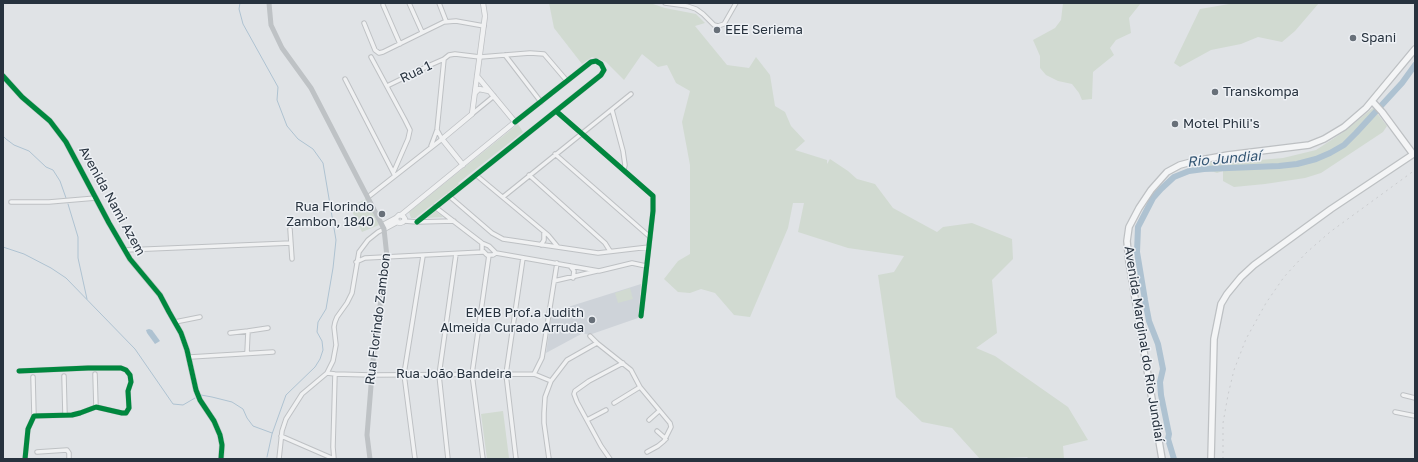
<!DOCTYPE html>
<meta charset="utf-8">
<style>
body{margin:0}
#map{position:relative;width:1418px;height:462px;overflow:hidden;background:#e0e3e6;font-family:"Golos Text",sans-serif}
canvas{display:block}
.frame{position:absolute;inset:0;border:4px solid #27323e;pointer-events:none}
</style>
<div id="map">
<canvas width="1418" height="462"></canvas>
<div class="frame"></div>
</div>
<script>
const ctx = document.querySelector('canvas').getContext('2d');
ctx.lineJoin = 'round';
function fill(path, color) { ctx.fillStyle = color; ctx.fill(path, 'evenodd'); }
const poly = rows => new Path2D(rows.map(r => 'M' + r).join(''));
function strokePath(path, color, width, dash) { ctx.strokeStyle = color; ctx.lineWidth = width; ctx.lineCap = dash ? 'butt' : 'round'; ctx.setLineDash(dash || []); ctx.stroke(path); }
function write(font, color, halo, rows, align = 'center') {
  ctx.font = font + ' "Golos Text",sans-serif'; ctx.lineWidth = 3; ctx.setLineDash([]); ctx.textBaseline = 'middle'; ctx.strokeStyle = halo; ctx.fillStyle = color; for (const [text, x, y, turn = 0] of rows) {
    ctx.save(); ctx.translate(x, y); ctx.rotate((+turn || 0) * Math.PI / 180); ctx.textAlign = isNaN(turn) ? turn : align; if (halo) ctx.strokeText(text, 0, 0); ctx.fillText(text, 0, 0); ctx.restore();
  }
}
fill(poly([
 [641,284,638,318,589,335,583,333,546,353,552,312]
]), '#ced3d9');
fill(poly([
 [549,3,650,3,665,8,696,14,705,23,695,26,727,65,749,68,756,57,770,75,775,106,785,112,791,126,805,141,795,150,827,160,827,164,830,159,848,171,857,179,875,184,893,208,937,232,943,227,972,223,1012,239,1013,259,992,280,997,333,976,348,995,356,1068,407,1088,440,1063,446,1064,459,1029,459,1027,457,980,459,952,428,922,422,896,397,878,275,894,272,904,256,848,248,798,232,804,203,793,203,788,228,750,317,734,315,715,293,701,289,690,293,678,292,664,279,678,261,690,254,690,165,682,122,690,91,676,83,667,65,658,67,642,54,624,80,606,62,592,57,582,64,554,28],
 [1063,3,1141,3,1129,18,1131,33,1116,40,1110,48,1114,55,1093,72,1092,99,1082,100,1079,93,1072,84,1058,81,1046,75,1040,68,1040,56,1033,40,1055,28,1061,20],
 [1235,3,1319,3,1295,31,1282,42,1258,37,1241,44,1211,50,1180,67,1174,63,1200,9],
 [1373,108,1387,126,1383,132,1321,173,1305,178,1265,184,1234,187,1223,181,1223,171,1217,173,1211,171,1209,164,1210,162,1225,163,1283,158,1316,150,1342,133],
 [518,124,523,132,458,183,459,184,415,218,411,218,409,212],
 [366,199,379,225,362,232,350,207],
 [435,211,443,217,425,218,432,214],
 [630,288,633,299,618,303,615,293],
 [503,411,509,458,487,459,481,414]
]), '#d1dad1');
fill(poly([
 [149,329,152,330,160,341,155,344,147,333,146,330]
]), '#aec2d1');
strokePath(poly([
 [240,3,239,9,243,24,278,87,277,100,287,126,298,139,313,149,323,163,336,240,333,268,326,309,318,322,317,332,322,341,323,350,320,359,315,367,286,395,272,434,267,457],
 [3,136,6,139,14,145,29,151,46,167,53,170,60,181,66,198],
 [68,204,78,237,78,258,87,299],
 [3,247,24,254,51,268,66,278,135,349,173,404,183,405,195,398],
 [201,395,212,397,232,402,243,409,247,418,253,426,272,433]
]), '#aec2d1', 1);
strokePath(poly([
 [1174,459,1168,439,1169,434,1161,395,1160,382,1163,369,1158,344,1149,321,1145,300,1137,252,1138,227,1153,198,1161,189,1174,177,1189,171,1204,169,1279,166,1297,164,1316,159,1330,153,1344,145,1356,133,1402,83,1415,65]
]), '#aec2d1', 6);
const minor = poly([
 [409,3,422,32],
 [439,3,446,21],
 [665,3,687,6,696,9,703,14,714,25,718,26,724,24,736,3],
 [383,5,400,44],
 [364,23,375,50,379,53,383,52,444,22,456,21,484,26],
 [505,55,541,102],
 [371,57,405,120,410,130,408,139,394,171],
 [345,79,395,176],
 [387,86,428,66,444,59,449,55,455,54,480,57,530,53,544,54,567,81],
 [612,110,623,151,625,165,624,170],
 [556,111,653,196,653,211,641,316],
 [472,114,494,96],
 [431,146,437,130,444,59],
 [555,154,650,237],
 [476,175,548,235,558,247],
 [529,175,605,243,610,251],
 [449,196,492,233,503,239,598,253,649,247],
 [368,197,442,139,437,130],
 [503,197,631,94],
 [11,202,49,202,96,198],
 [435,207,482,243,489,246,496,253],
 [404,221,417,222,454,221],
 [417,222,601,75,604,70,601,64,596,61,591,62,515,122],
 [290,229,292,259],
 [482,243,482,250,487,255,493,255,496,253,599,271,632,263,646,266],
 [541,245,544,240,544,233],
 [125,250,291,243],
 [356,262,365,258,483,252],
 [570,266,574,271,573,278],
 [554,281,597,271],
 [175,322,200,317],
 [248,331,268,328],
 [230,333,248,331,247,353],
 [590,336,597,343,631,370,640,387,670,423,671,427,664,441,658,446,647,452],
 [190,357,273,352],
 [19,371,88,368,121,368,126,370,130,375,131,382,128,391,129,408,126,413,122,413,96,407,80,413,72,415,34,416,28,429,25,459],
 [327,373,335,374,371,375,534,374,551,381],
 [95,374,96,407],
 [534,374,542,358,557,263],
 [64,376,65,415],
 [33,377,34,416],
 [1403,395,1415,398],
 [614,403,640,387],
 [1395,412,1415,416],
 [587,420,606,410],
 [649,420,659,411],
 [657,431,666,439],
 [281,436,334,459],
 [37,452,67,450,69,453,69,459],
 [279,459,282,431,286,419,302,394,327,373,333,361,336,345,334,327,335,322,337,317,347,303,352,293,359,252,368,240,378,232,384,229],
 [334,459,333,447,335,374],
 [415,459,404,374,423,256],
 [448,459,439,375,456,254],
 [483,459,472,374,489,255],
 [516,459,506,374,523,258],
 [549,459,544,423,544,413,545,397,551,381,567,360,597,343],
 [610,459,601,446,577,402,574,394,575,391,589,381,623,363]
]);
const tertiary = poly([
 [3,76,22,97,50,121,66,142,109,223,130,259,160,295,169,312,181,333,187,350,196,390,200,400,214,421,220,435,222,445,221,459],
 [475,93,479,89,489,91],
 [463,165,442,139,472,114,485,16,483,3],
 [401,215,515,122,477,76],
 [383,225,396,218,399,215,403,216,405,219,403,222,400,223,397,222,396,218],
 [384,229,397,222]
]);
const primary = poly([
 [1372,101,1382,112,1413,154],
 [1162,459,1129,262,1127,241,1129,227,1139,208,1151,190,1167,172,1180,165,1195,161,1228,155,1309,145,1324,139,1344,127,1366,108,1415,49],
 [1211,459,1214,339,1221,304,1227,294,1241,277,1254,265,1331,209,1415,153]
]);
strokePath(minor, '#bec1c4', 5.5);
strokePath(tertiary, '#bec1c4', 6);
strokePath(primary, '#bdc0c3', 8);
strokePath(minor, '#f0f1f2', 3.5);
strokePath(tertiary, '#f0f1f2', 4.5);
strokePath(poly([
 [269,3,271,25,282,48,311,88,384,229,387,257,374,349,367,435,370,459]
]), '#bec2c5', 5);
strokePath(primary, '#f4f5f6', 5.5);
strokePath(poly([
 [1223,459,1223,423,1228,395,1234,370,1246,339,1266,303,1284,277,1306,253,1330,232,1415,170]
]), '#c9cbce', 1, [2, 4]);
strokePath(poly([
 [3,76,22,97,50,121,66,142,109,223,130,259,160,295,169,312,181,333,187,350,196,390,200,400,214,421,220,435,222,445,221,459],
 [556,111,653,196,653,211,641,316],
 [417,222,601,75,604,70,601,64,596,61,591,62,515,122],
 [19,371,88,368,121,368,126,370,130,375,131,382,128,391,129,408,126,413,122,413,96,407,80,413,72,415,34,416,28,429,25,459]
]), '#00873e', 5);
for (const [x, y, r, color] of [
 [717,30,4,"#687079"],
 [1353,38,4,"#687079"],
 [1215,92,4,"#687079"],
 [1175,124,4,"#687079"],
 [382,214,4,"#687079"],
 [592,320,4,"#687079"]
]) { const dot = new Path2D(); dot.arc(x, y, r, 0, 2 * Math.PI); ctx.fillStyle = color; ctx.fill(dot); strokePath(dot, '#eef1f5', 1.5); }
write('13px', '#27323e', '#eef1f5', [
 ["EEE Seriema",725,30],
 ["Spani",1361,38],
 ["Transkompa",1223,92],
 ["Motel Phili's",1183,124],
 ["Rua Florindo",374,207,"right"],
 ["Zambon, 1840",374,222,"right"],
 ["EMEB Prof.ª Judith",584,313,"right"],
 ["Almeida Curado Arruda",584,328,"right"]
], 'left');
write('13px', '#27323e', '#eef1f5', [
 ["Rua 1",416,72,-26],
 ["Avenida Nami Azem",112,201,61],
 ["Rua Florindo Zambon",378,319,-83],
 ["Avenida Marginal do Rio Jundiaí",1144,344,81],
 ["Rua João Bandeira",454,374]
]);
write('italic 14px', '#325472', '#eef1f5', [
 ["Rio Jundiaí",1224,159,-5]
]);
</script>
